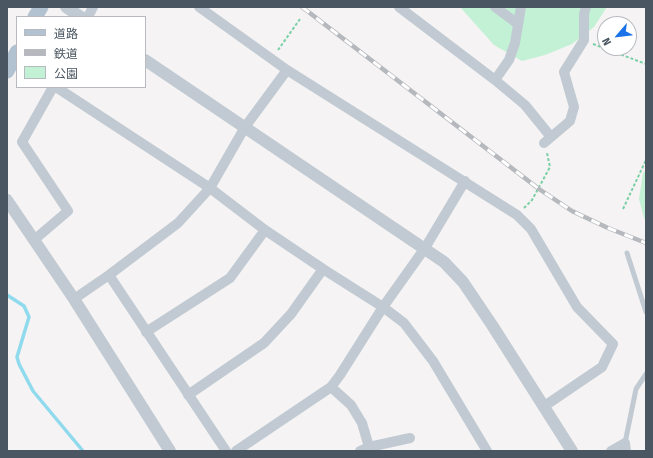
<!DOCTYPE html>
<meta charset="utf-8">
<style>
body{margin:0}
#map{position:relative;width:653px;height:458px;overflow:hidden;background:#f5f3f3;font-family:"Fira Sans Condensed","Noto Sans JP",sans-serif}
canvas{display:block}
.frame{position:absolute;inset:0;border:8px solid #4a5661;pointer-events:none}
.legend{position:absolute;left:16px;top:16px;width:130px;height:72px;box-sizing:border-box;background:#fff;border:1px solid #b7bbc0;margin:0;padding:5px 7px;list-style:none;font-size:12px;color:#4a5661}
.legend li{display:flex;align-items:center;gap:8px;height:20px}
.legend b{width:20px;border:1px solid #b7bbc0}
.north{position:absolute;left:597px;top:16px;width:40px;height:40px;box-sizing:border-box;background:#fff;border:1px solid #b7bbc0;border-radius:50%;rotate:242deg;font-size:11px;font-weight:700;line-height:16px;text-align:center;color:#4a5661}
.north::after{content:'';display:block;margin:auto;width:14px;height:18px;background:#1a73e8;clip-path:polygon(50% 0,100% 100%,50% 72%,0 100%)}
</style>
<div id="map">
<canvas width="653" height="458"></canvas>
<div class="frame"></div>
<ul class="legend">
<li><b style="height:5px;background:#b3c2d1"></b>道路</li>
<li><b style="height:5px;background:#b5b8bd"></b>鉄道</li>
<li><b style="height:11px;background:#c3f1d5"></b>公園</li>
</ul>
<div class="north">N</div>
</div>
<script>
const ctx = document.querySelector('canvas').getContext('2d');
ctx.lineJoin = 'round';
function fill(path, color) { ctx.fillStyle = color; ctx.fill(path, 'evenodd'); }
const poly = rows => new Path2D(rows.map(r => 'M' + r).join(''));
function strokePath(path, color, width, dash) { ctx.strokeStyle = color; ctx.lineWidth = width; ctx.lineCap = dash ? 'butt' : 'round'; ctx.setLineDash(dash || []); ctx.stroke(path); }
fill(poly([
 [460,7,607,7,594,27,572,44,545,55,522,61,494,45],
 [646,170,646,221,644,218,639,199,643,173]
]), '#c3f1d5');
strokePath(poly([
 [7,295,24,306,29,317,17,357,19,364,33,391,83,451]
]), '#90daee', 3.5);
strokePath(poly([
 [593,44,646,64],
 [278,50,300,19],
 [524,208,532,200,550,167,547,153],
 [623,209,646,160]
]), '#7ad0a6', 2, [3, 2]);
strokePath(poly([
 [627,253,646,312],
 [625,443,636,389,646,374]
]), '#c1cad2', 5);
strokePath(poly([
 [199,7,287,70,517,215,531,229,577,307,613,344,602,367,543,407],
 [399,7,495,80,509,60,515,43,521,7],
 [495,7,518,24],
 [88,17,93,7],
 [495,80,525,105,551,137],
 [56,87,210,188,265,230,323,269,383,307,404,323,433,361,487,451],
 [544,143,570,121,574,107,564,72,584,40,584,14,586,7],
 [34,240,68,211,22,142,53,87],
 [109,275,226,451],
 [74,299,109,275,178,223,210,188,245,127,287,70],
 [146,332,230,278,265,230],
 [331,387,351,405,362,423,369,447],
 [188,395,264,343,291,314,323,269],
 [236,451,331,387,340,375,383,307,425,248,465,181],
 [360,451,369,447,410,438],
 [611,451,625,443,626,451]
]), '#c1cad2', 10);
strokePath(poly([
 [66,7,81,17],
 [145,60,444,262,463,282,492,325,572,451],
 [7,200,74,299,170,451]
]), '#c1cad2', 12);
strokePath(poly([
 [35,17,41,7],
 [7,71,17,52]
]), '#b3c2d1', 15);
const rail = poly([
 [302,7,539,189,572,211,608,228,646,243]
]);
strokePath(rail, '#b5b8bd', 4.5);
strokePath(rail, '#fff', 3, [9]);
</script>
